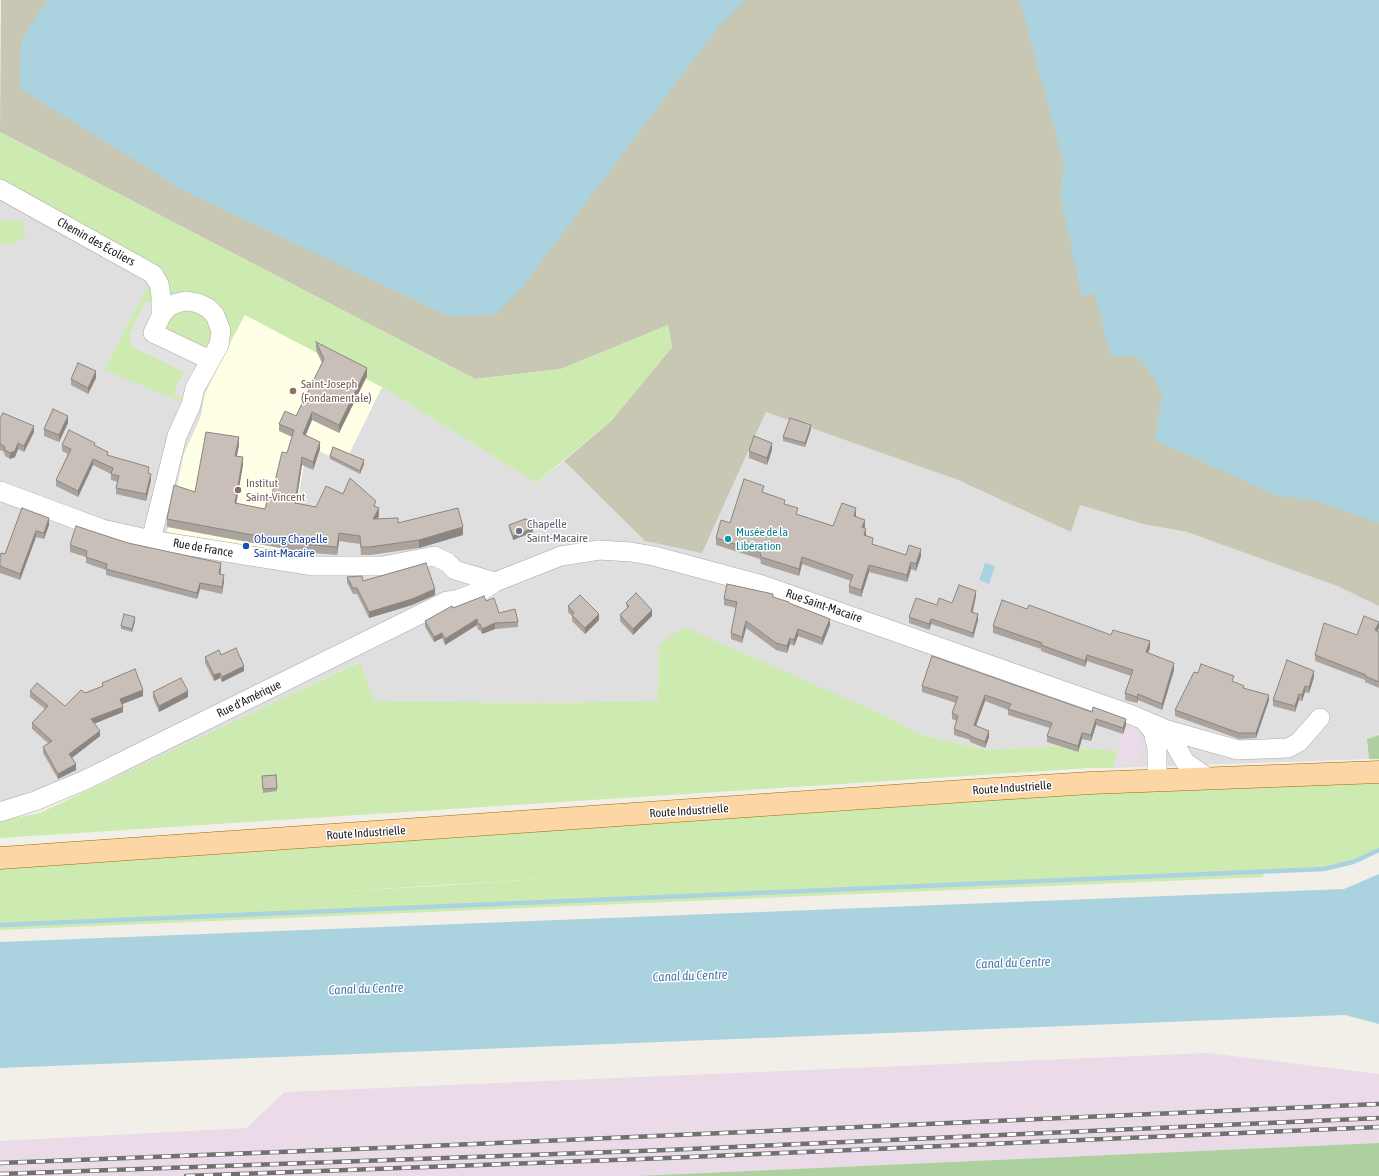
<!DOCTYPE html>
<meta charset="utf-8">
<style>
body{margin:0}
canvas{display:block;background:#f2efe9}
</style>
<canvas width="1379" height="1176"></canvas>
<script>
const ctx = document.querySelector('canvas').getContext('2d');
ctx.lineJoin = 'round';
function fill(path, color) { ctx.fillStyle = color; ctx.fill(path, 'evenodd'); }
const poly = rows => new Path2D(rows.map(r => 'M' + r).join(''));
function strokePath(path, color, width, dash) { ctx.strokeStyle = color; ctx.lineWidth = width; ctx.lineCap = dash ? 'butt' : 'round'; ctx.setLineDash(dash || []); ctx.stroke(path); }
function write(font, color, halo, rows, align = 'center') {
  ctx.font = font + ' "Asap Condensed",sans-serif'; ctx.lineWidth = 3; ctx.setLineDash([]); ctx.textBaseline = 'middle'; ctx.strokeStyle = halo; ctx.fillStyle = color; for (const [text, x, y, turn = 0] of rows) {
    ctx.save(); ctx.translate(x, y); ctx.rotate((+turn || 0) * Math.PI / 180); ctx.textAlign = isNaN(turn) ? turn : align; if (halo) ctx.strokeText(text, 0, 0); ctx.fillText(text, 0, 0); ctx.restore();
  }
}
fill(poly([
 [0,194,239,321,205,394,201,416,184,454,167,532,289,552,307,446,345,462,382,387,536,483,564,461,645,541,702,553,766,412,958,480,1071,532,1080,505,1143,524,1187,532,1337,586,1379,606,1379,735,1367,739,1369,759,1113,768,1118,751,1053,746,986,750,919,734,881,714,659,645,658,701,543,703,373,701,359,662,131,771,57,800,0,817]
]), '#e0dfdf');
fill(poly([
 [1126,723,1134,726,1141,733,1143,752,1136,763,1114,765],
 [1208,1053,1379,1074,1379,1143,636,1176,0,1176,0,1141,246,1128,285,1092]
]), '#ebdbe8');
fill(poly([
 [245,315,382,387,345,462,307,446,289,552,167,532,184,454,201,416,205,394]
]), '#ffffe5');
fill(poly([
 [1,0,1379,0,1379,606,1337,586,1187,532,1143,524,1080,505,1071,532,958,480,766,412,702,553,645,541,564,461,612,420,672,347,668,325,561,369,475,379,0,132]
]), '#c7c7b4');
fill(poly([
 [0,132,475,379,561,369,668,325,672,347,612,420,536,483,382,387,245,315,226,349,210,360,153,333,154,304,149,304,129,334,133,347,184,372,177,384,185,399,183,402,104,370,149,284,160,289,0,181],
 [5,220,22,220,26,237,10,245,0,243,0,222],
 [684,627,881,714,919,734,986,750,1053,746,1118,751,1113,768,1090,768,0,838,0,821,40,813,360,662,374,701,543,703,658,701,659,645],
 [1379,772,1379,850,1353,862,1324,869,1264,871,1263,877,0,930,0,858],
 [541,879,437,886,327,892]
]), '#cdebb0');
fill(poly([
 [1379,735,1379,759,1369,759,1367,739],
 [1379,1143,1379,1176,636,1176]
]), '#add19e');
fill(poly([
 [145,302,156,304,141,334,192,360,195,364,196,370,185,399,175,395,177,384,184,372,133,347,129,334]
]), '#e2e2e2');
fill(poly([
 [48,0,745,0,720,25,522,287,495,315,448,316,186,192,21,89,20,59,23,36],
 [1020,0,1379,0,1379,523,1317,501,1275,495,1155,440,1162,396,1157,382,1138,357,1110,355,1095,293,1082,296,1060,194,1064,164],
 [985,563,995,566,989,584,979,580],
 [1379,874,1379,1024,1345,1015,0,1068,0,942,1344,889]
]), '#aad3df');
strokePath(poly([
 [0,925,1324,869,1353,862,1379,850]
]), '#aad3df', 4.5);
const minor = poly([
 [0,189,153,274,159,284,161,296,161,316,153,333,210,360],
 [0,491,102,529,151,540,314,566,383,566,434,556,447,562,455,570,495,582],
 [151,540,177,436,191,405,195,388,219,345,221,331,215,315,208,308,198,303,186,301,177,303,168,307,161,316],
 [1145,722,1153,731,1157,748,1157,780],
 [1167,730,1238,750,1288,748,1299,742,1320,718],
 [0,812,35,801,85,780,447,601,459,599,483,590,495,582,561,556,599,550,631,552,654,556,762,585,1132,715,1167,730,1185,762,1208,778]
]);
const major = poly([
 [0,858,964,791,1090,783,1379,772]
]);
strokePath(minor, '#a9a9a9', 20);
strokePath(major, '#a06b00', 23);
strokePath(minor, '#fff', 19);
strokePath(major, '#fcd6a4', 22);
const rail = poly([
 [0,1163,406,1147,1379,1104],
 [0,1174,667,1150,1379,1118],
 [186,1176,667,1158,1379,1127]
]);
strokePath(rail, '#707070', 4.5);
strokePath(rail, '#fff', 3, [9]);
fill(poly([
 [316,342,367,376,339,433,312,420,306,435,320,449,313,470,302,465,296,503,316,507,343,494,376,507,379,516,377,519,463,535,419,548,370,555,361,555,360,544,339,541,337,555,301,552,167,527,167,519,195,492,239,445,237,456,243,465,236,504,265,509,271,498,287,453,292,437,279,431,279,424,296,416,322,363,316,350],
 [96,378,88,394,71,385,71,379],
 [0,418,34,432,24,452,18,449,15,457,10,459,5,456,4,452,0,450],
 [68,423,59,442,44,436,44,429],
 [811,429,805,447,783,441,783,437],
 [62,445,95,445,108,456,149,474,151,480,146,501,116,494,116,488,118,482,111,480,111,474,93,465,78,497,56,486,56,480,68,454,62,451],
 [772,450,767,465,749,458,749,451],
 [330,456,364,464,360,474,330,459],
 [764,492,785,504,798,515,833,526,856,515,856,516,865,527,864,528,866,535,873,545,906,555,921,556,916,571,911,569,907,582,869,572,861,597,849,593,849,586,851,581,802,564,799,576,761,564,760,559,716,545,716,538],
 [22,508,49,525,44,539,36,537,20,580,0,573,0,557,5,554],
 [509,525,533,532,513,540,509,529],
 [128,543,221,570,220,574,224,581,222,594,200,589,197,599,106,575,106,570,86,563,86,557,70,552,70,545],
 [347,577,363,581,435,595,412,605,369,618,357,594,353,594,347,583],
 [976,596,973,612,978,620,973,638,931,624,929,630,909,623,909,617,937,605,952,603],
 [773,598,789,604,830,625,822,645,798,636,794,646,790,644,787,653,776,650,746,628,742,643,731,639,731,633,736,608,724,605,724,599],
 [486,601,499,613,518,622,518,627,495,629,482,634,480,630,478,630,477,625,445,645,442,638,434,642,425,627,425,621,453,608],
 [626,603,652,616,633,635,620,621,620,615,627,609],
 [568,606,599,620,585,634,572,621,572,616,568,612],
 [1027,609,1111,635,1150,648,1148,653,1174,670,1162,710,1138,700,1137,703,1125,700,1125,693,1131,676,1087,661,1085,667,1041,651,1041,649,993,633,993,626],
 [135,621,132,632,121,629,121,626],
 [1379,628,1377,631,1379,632,1379,688,1365,682,1365,680,1315,661,1315,655,1357,635],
 [221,655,244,671,222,682,220,678,214,681,205,663,205,657],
 [932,656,1126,725,1123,734,1096,725,1091,741,1082,739,1078,752,1047,742,1047,736,1050,728,1008,715,1008,710,985,701,976,726,989,737,985,748,970,742,970,740,954,735,954,729,957,721,952,719,952,713,956,703,922,692,922,686],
 [1198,673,1233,682,1269,700,1256,738,1239,739,1175,716,1175,710],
 [1314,677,1309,693,1305,692,1302,701,1299,700,1295,712,1273,706,1273,700],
 [102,683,143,696,122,704,123,712,94,724,100,736,72,758,76,770,58,779,43,753,43,747,48,743,32,729,32,723,45,709,30,697,30,691,65,706,85,693,102,687],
 [153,692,188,697,159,712,153,698],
 [262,776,277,788,277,791,263,793]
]), '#aba49e');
fill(poly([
 [367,368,367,376,339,433,339,425],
 [96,371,96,378,88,394,88,388],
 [312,412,312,420,303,441,303,434],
 [68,416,68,423,59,442,59,435],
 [811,425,811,429,805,447,805,443],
 [34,426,34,432,24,452,24,446],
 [239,437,239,445,235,464,235,456],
 [320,442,320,449,313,470,313,462],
 [18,443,18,449,15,457,10,459,10,453],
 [772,443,772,450,767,465,767,458],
 [243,457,243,465,235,511,235,503],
 [302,457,302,465,295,511,295,503],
 [93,459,93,465,78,497,78,491],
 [364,460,364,464,360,474,360,471],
 [151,474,151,480,146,501,146,494],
 [379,508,379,516,373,527,373,519],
 [856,508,856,515,854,523,854,516],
 [49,518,49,525,44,539,44,533],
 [865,520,865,527,862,534,862,527],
 [463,527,463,535,419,548,419,540],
 [533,528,533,532,513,540,513,536],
 [866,529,866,536,864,535],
 [36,531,36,537,20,580,20,574],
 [339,533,339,541,337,555,337,547],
 [921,549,921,556,916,571,916,564],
 [802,557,802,564,799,576,799,569],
 [911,562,911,569,907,582,907,575],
 [221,563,221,570,219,580,219,574],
 [869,565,869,572,861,597,861,590],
 [224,575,224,581,222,594,222,587],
 [200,583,200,589,197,599,197,593],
 [435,589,435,595,412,605,369,618,369,612],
 [976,591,976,596,971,617,971,612],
 [652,610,652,616,633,635,633,629],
 [599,614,599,620,585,634,585,628],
 [978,614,978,620,973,638,973,633],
 [135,617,135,621,132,632,132,629],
 [477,619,477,625,445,645,445,639],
 [830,619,830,625,822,645,822,638],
 [931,619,931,624,929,630,929,624],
 [746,621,746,628,742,643,742,637],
 [1379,622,1379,628,1375,636,1375,630],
 [495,623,495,629,482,634,482,629],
 [798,629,798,636,794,646,794,640],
 [442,633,442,638,434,642,434,637],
 [790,638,790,644,787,653,787,646],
 [1150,641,1150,648,1146,658,1146,652],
 [1087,655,1087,661,1085,667,1085,661],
 [1174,663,1174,670,1162,710,1162,704],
 [244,666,244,671,222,682,222,677],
 [1314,671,1314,677,1309,693,1309,687],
 [220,673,220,678,214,681,214,675],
 [1305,686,1305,692,1302,701,1302,695],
 [143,690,143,696,120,705,120,699],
 [188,691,188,697,159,712,159,706],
 [1138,694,1138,700,1137,703,1137,697],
 [1299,694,1299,700,1295,712,1295,706],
 [985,695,985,701,974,731,974,725],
 [1269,695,1269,700,1256,738,1256,733],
 [123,707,123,712,91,725,91,719],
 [1096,719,1096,725,1091,741,1091,735],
 [1126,719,1126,725,1123,734,1123,728],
 [100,731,100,736,69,760,69,754],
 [989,731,989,737,985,748,985,742],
 [1082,733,1082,739,1078,752,1078,746],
 [76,764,76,770,58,779,58,774]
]), '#8b8681');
const building = poly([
 [316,342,367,368,339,425,312,412,303,434,320,442,313,462,302,457,295,503,316,507,326,486,343,494,350,478,376,501,374,506,379,508,373,519,398,518,398,523,458,508,463,527,419,540,370,547,361,547,360,536,339,533,337,547,301,544,167,519,174,485,195,492,206,432,239,437,235,456,243,457,235,503,265,509,268,497,271,498,282,452,287,453,294,430,279,424,285,411,296,416,324,359,316,342],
 [78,363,96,371,88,388,71,379,78,363],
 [53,409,68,416,59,435,44,429,53,409],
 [3,413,34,426,24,446,18,443,15,451,10,453,5,450,4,446,0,444,0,418,3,413],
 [790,418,811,425,805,443,783,437,790,418],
 [69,430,95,443,94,445,108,452,107,455,149,467,148,473,151,474,146,494,116,488,119,476,111,474,113,468,93,459,78,491,56,480,71,449,62,445,69,430],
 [754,436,772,443,767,458,749,451,754,436],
 [333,447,364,460,360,471,330,456,333,447],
 [744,479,764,486,762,492,785,500,784,504,798,508,796,514,833,526,842,503,856,508,854,516,865,520,862,527,866,529,864,535,873,538,872,544,906,555,909,545,921,549,916,564,911,562,907,575,869,565,861,590,849,586,853,575,802,557,799,569,761,557,760,552,716,538,721,520,730,523,744,479],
 [22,508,49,518,44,533,36,531,20,574,0,566,0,557,1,553,5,554,22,508],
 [525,519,529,520,533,528,513,536,509,525,525,519],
 [76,526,128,543,221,563,219,574,224,575,222,587,200,583,197,593,106,569,107,564,86,557,87,551,70,545,76,526],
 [426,563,435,589,412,599,369,612,357,588,353,588,347,577,362,576,363,581,426,563],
 [727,584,773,594,773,597,789,602,789,603,830,619,822,638,798,629,794,640,790,638,787,646,776,643,746,621,742,637,731,633,737,602,724,599,727,584],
 [959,585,976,591,971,612,978,614,973,633,931,619,929,624,909,617,916,598,937,605,939,598,952,603,959,585],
 [636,593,652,610,633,629,620,615,629,606,626,603,636,593],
 [580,595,599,614,585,628,572,615,574,613,568,606,580,595],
 [484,596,486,601,494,598,499,613,515,609,518,622,495,623,482,629,480,624,478,624,477,619,445,639,442,633,434,637,425,621,452,606,453,608,484,596],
 [1002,600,1027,609,1029,605,1111,635,1113,630,1150,641,1146,652,1174,663,1162,704,1138,694,1137,697,1125,693,1133,670,1087,655,1085,661,1041,645,1042,643,993,626,1002,600],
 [124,614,135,617,132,629,121,626,124,614],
 [1364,616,1379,622,1375,630,1379,632,1379,682,1365,676,1366,675,1315,655,1324,623,1357,635,1364,616],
 [236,648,244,666,222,677,220,673,214,675,205,657,219,650,221,655,236,648],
 [932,656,1092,712,1093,707,1126,719,1123,728,1096,719,1091,735,1082,733,1078,746,1047,736,1052,723,1008,709,1011,704,985,695,974,725,989,731,985,742,970,736,970,735,954,729,958,716,952,713,958,697,922,686,932,656],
 [1287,660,1314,671,1309,687,1305,686,1302,695,1299,694,1295,706,1273,700,1287,660],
 [1201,664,1234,676,1232,681,1244,686,1243,688,1269,695,1256,733,1239,733,1175,710,1194,672,1198,673,1201,664],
 [135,669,143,690,120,699,123,707,91,719,100,731,69,754,76,764,58,774,43,747,52,741,32,723,48,706,30,691,37,683,65,706,81,690,85,693,103,686,102,683,135,669],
 [181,678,188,691,159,706,153,692,181,678],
 [276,775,277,788,263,789,262,776,276,775]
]);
fill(building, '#c7bfb8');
strokePath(building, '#8b8681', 1);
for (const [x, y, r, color] of [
 [293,391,4,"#8d6e63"],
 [238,490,4,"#8d6e63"],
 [519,531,4,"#6b7280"],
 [728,539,4,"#0f9aa8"],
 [246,546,4,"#1a4fb4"]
]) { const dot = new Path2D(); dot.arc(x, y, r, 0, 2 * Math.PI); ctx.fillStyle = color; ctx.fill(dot); strokePath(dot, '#fff', 1.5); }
write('12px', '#222', '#fff', [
 ["Chemin des Écoliers",96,242,29],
 ["Rue de France",203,548,10],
 ["Rue Saint-Macaire",824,606,19],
 ["Rue d'Amérique",249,699,-26],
 ["Route Industrielle",1012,788,-4],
 ["Route Industrielle",689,811,-4],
 ["Route Industrielle",366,833,-4]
]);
write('12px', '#785e54', '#fff', [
 ["Saint-Joseph",301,384],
 ["(Fondamentale)",301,398],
 ["Institut",246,483],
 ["Saint-Vincent",246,497]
], 'left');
write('12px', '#5b616d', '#fff', [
 ["Chapelle",527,524],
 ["Saint-Macaire",527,538]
], 'left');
write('12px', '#0d838f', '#fff', [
 ["Musée de la",736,532],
 ["Libération",736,546]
], 'left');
write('12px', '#164399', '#fff', [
 ["Obourg Chapelle",254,539],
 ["Saint-Macaire",254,553]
], 'left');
write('italic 13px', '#4a7aab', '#fff', [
 ["Canal du Centre",1013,963,-2],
 ["Canal du Centre",690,976,-2],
 ["Canal du Centre",366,989,-2]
]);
</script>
